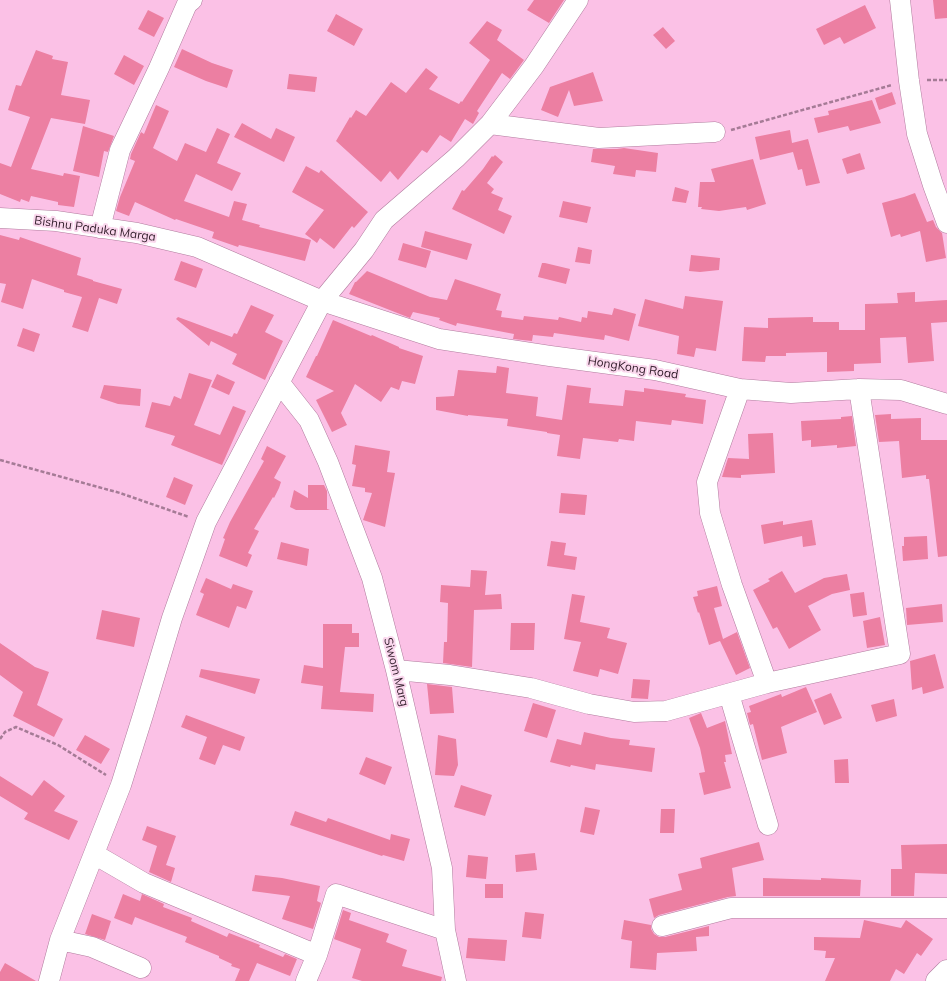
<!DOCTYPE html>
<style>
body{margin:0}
canvas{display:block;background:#fbc1e6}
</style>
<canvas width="947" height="981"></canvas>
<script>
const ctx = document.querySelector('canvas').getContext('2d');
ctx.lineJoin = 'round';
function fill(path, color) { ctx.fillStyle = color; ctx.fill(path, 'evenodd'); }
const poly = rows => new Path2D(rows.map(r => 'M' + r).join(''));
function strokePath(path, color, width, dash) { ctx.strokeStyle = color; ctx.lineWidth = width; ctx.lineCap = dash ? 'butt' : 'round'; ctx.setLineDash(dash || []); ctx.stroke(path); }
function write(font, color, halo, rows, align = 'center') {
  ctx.font = font + ' Mulish,sans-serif'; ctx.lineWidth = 4; ctx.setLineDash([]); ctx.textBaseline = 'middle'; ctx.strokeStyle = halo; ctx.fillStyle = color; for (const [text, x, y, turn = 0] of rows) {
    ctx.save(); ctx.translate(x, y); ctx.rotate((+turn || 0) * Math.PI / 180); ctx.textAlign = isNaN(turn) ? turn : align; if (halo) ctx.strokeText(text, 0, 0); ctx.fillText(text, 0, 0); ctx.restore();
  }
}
fill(poly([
 [534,0,564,0,549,23,527,10],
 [933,0,947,0,947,18,935,19],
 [865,5,876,28,844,44,840,37,824,45,816,29],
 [148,10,164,18,154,37,138,29],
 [336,14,363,29,354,46,327,31],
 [487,21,502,30,497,40,524,60,510,79,502,73,477,111,479,113,473,124,465,119,451,142,440,135,427,153,422,150,398,180,390,171,381,182,336,141,350,117,351,118,356,110,366,116,391,82,406,93,426,68,438,77,429,89,459,104,461,101,462,102,490,60,469,43],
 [663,27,675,41,666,49,653,35],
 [182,49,212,63,233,70,227,88,206,81,174,67],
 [36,50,53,56,52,59,68,62,61,95,90,100,85,124,51,118,31,169,63,176,64,173,80,176,74,207,58,205,58,202,31,196,29,202,21,199,20,202,0,194,0,163,11,167,30,117,8,110,16,85,21,86],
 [124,55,144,66,134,85,114,74],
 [593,72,603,101,574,106,569,90,558,117,541,110,550,87],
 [289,74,317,77,315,92,287,89],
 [892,92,896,104,879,110,875,98],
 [872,100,881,123,850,131,848,126,818,133,814,118,829,115,828,111],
 [156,105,169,111,153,148,177,161,185,143,206,152,217,128,230,134,217,163,241,173,232,191,196,174,184,201,229,217,234,201,247,204,242,220,260,225,259,227,311,240,305,261,239,245,238,247,212,238,214,232,176,219,175,220,135,202,129,216,116,211,120,197,135,161,130,159,131,154,141,132,144,134],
 [242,123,271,139,276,128,295,137,284,162,234,137],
 [83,126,114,136,108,152,104,151,99,177,73,171],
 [790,130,792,143,808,139,820,183,806,186,802,169,798,170,793,152,760,160,755,137],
 [624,148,658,153,656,172,636,170,635,177,613,174,615,166,591,162,593,149,617,149],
 [860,153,865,169,847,174,842,159],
 [495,155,503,162,487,183,494,189,491,193,503,198,498,210,512,216,504,234,452,209,462,190,464,191,483,169,492,156,493,157],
 [753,159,766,204,747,210,746,207,719,211,701,209,702,207,698,207,700,182,715,182,711,169],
 [306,166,319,173,321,170,368,212,354,228,352,226,334,249,320,238,317,243,305,234,324,210,292,192],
 [675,187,689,191,686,203,672,201],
 [915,193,927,222,933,220,936,227,942,233,946,258,926,262,920,231,901,237,900,234,891,237,882,203,904,197],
 [563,201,591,207,587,223,559,217],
 [425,231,472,244,467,260,421,247],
 [0,235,19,240,20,237,81,258,77,275,93,280,93,281,122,289,117,304,99,298,88,332,72,327,82,297,64,292,64,290,32,279,23,309,1,302,6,284,0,283],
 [403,243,431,251,426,268,398,260],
 [578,247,592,250,590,264,575,262],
 [691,255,720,258,719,270,700,272,689,271],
 [181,261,203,269,196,288,174,280],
 [542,263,545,263,570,269,566,284,538,277],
 [367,271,430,297,447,300,455,279,501,294,496,310,502,311,501,317,523,320,524,316,558,320,559,317,581,322,582,317,587,318,588,311,612,315,614,308,636,314,629,341,605,335,604,340,554,333,553,337,533,335,532,341,513,339,514,334,457,323,456,326,439,320,440,318,413,312,410,318,349,294,355,282,356,282],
 [915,292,915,302,947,300,947,322,931,323,934,361,908,363,906,337,880,338,881,363,854,364,854,371,827,372,827,352,786,353,786,356,766,356,765,362,742,361,744,327,768,328,768,318,813,317,813,322,839,322,839,330,865,330,865,304,898,303,897,293],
 [685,296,723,301,716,351,696,348,694,357,677,354,679,336,638,326,645,299,683,309],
 [251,305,274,315,265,332,283,341,265,380,232,364,237,354,211,341,209,346,176,319,178,317,232,337,234,333,237,334],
 [333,320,371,336,372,335,399,347,399,348,423,356,415,384,402,381,399,390,391,387,381,402,355,384,341,413,347,425,332,432,316,400,334,391,306,377,316,356,317,356],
 [23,328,40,334,34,352,17,346],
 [497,366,509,368,506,393,538,397,536,416,562,420,567,385,591,388,589,403,623,406,625,390,644,392,644,388,686,394,685,397,706,400,703,424,672,420,671,425,636,421,634,441,619,439,618,442,583,438,580,459,557,456,560,435,547,433,547,432,507,426,508,419,468,415,468,416,436,410,436,397,454,396,458,370,496,373],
 [189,373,212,380,194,425,220,435,233,406,246,411,222,465,171,445,175,436,145,427,152,402,170,406,174,396,181,399],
 [217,374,235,382,229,395,211,387],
 [104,385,141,389,140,406,118,404,100,398],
 [891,414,891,419,921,418,921,440,947,440,947,556,938,557,929,479,926,479,926,475,902,478,899,441,879,442,875,415],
 [852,416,856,446,837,448,837,445,811,447,811,440,802,441,801,421,841,419,841,417],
 [773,433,775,473,741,475,741,478,722,477,728,458,749,459,748,434],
 [355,445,390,451,387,472,395,473,385,527,363,520,372,493,365,492,365,488,352,486,356,465,352,464],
 [267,446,286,456,274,478,281,482,279,488,274,498,273,497,254,529,259,531,248,553,252,555,247,567,219,556,225,539,223,538,230,522,264,461,261,459],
 [174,477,193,485,185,505,166,497],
 [308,485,324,485,327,491,327,509,330,510,296,510,290,507,294,490,308,498],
 [561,493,587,495,585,515,559,513],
 [812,520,816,545,803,547,802,536,764,544,761,525,783,521,783,525],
 [927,536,928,559,903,561,902,546,904,546,904,537],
 [551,541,566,543,564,555,577,557,575,570,547,566],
 [281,542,309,549,307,566,277,559],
 [471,570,487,571,485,595,501,594,502,609,474,610,472,667,443,663,444,642,447,642,448,603,440,602,441,585,470,587],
 [782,571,795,593,824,578,847,574,850,590,832,594,808,606,821,630,789,649,777,627,773,629,753,590,770,581,768,579],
 [206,578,231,589,233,584,253,591,246,609,237,606,229,628,196,615,204,594,200,592],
 [717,586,722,606,714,608,723,639,737,632,750,668,736,675,720,641,709,645,699,612,698,613,693,597,698,596,697,591],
 [864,592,867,615,853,617,850,594],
 [572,594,585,596,580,622,610,628,607,638,627,643,618,674,600,669,598,677,573,671,581,642,564,639],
 [942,604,943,622,907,625,906,608],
 [102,610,140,618,134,647,96,639],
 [880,617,885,645,867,648,863,621],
 [511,623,535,623,534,650,510,650],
 [323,624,352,624,352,633,359,633,359,647,345,647,340,692,374,694,373,712,321,709,323,686,301,683,304,665,323,668],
 [0,643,35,667,49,672,37,705,63,719,54,737,13,716,23,692,0,675],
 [935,654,944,688,923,694,922,687,912,690,910,661],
 [201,669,260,679,255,694,199,677],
 [633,679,650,680,648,699,631,698],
 [427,684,452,687,454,713,430,714],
 [806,687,817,712,781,727,787,753,762,760,753,724,750,725,747,713,751,712,749,706,781,694,782,697],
 [831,693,842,718,824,725,814,700],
 [894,699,897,716,876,722,871,705],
 [533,703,556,710,547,738,524,731],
 [701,713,707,728,725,721,732,754,725,755,726,762,724,762,731,788,704,795,699,773,705,772,700,748,689,718],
 [186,715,245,737,240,751,223,745,215,765,199,759,207,737,181,727],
 [584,732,611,738,630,740,629,745,655,748,652,772,596,764,595,770,571,765,570,767,550,762,557,739,581,745],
 [85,735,110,749,101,764,76,750],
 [438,735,456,739,458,765,454,776,435,775],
 [366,757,392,767,385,785,359,774],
 [848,759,849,783,835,783,834,760],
 [0,776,32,796,44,780,65,796,54,811,78,821,69,840,24,819,28,813,0,796],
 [461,785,492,795,485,816,454,807],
 [585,807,600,810,594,835,580,832],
 [661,809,675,809,674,833,660,833],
 [295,811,326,822,328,818,390,840,391,834,410,839,404,861,383,855,382,856,290,825],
 [147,826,176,836,166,865,175,868,171,882,149,872,157,846,142,840],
 [759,842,764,860,732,868,736,896,728,897,659,915,654,918,649,899,682,890,678,874,702,868,700,858],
 [947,844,947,874,915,873,914,896,891,896,891,869,902,869,901,845],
 [535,853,537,870,516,872,515,855],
 [468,855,488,857,486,879,466,877],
 [255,875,282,878,320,886,317,901,321,903,313,929,282,919,290,896,252,891],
 [763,878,821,880,821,878,861,880,860,896,763,896],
 [485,884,503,884,503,898,485,898],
 [123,894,140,901,142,894,164,904,163,907,192,918,191,921,227,937,229,933,260,945,259,947,283,957,285,954,297,959,290,976,257,963,249,981,235,981,240,969,231,966,232,964,219,958,219,956,185,942,187,937,135,917,132,925,114,918],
 [343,910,351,913,349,920,389,934,386,942,407,950,402,966,442,977,441,981,362,981,352,978,361,949,334,939],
 [525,912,544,914,541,939,522,937],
 [92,914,111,921,105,940,85,934],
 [624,920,651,925,651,929,654,934,659,937,665,937,709,926,709,936,696,937,697,951,657,953,656,970,630,968,632,941,621,939],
 [864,920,901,928,906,920,933,939,921,956,917,953,904,974,896,969,890,981,825,981,835,958,825,958,826,951,814,950,814,937,860,938],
 [468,938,507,940,505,961,466,958],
 [5,963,36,981,0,981,0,972]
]), '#ec7fa2');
const minor = poly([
 [900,0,909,81,917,134,933,185,947,223],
 [490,124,599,138,715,132],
 [0,218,56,221,137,233,197,247,322,301,439,339,550,356,655,370,740,389,791,393,859,389,901,390,947,404],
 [100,228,120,150,159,68,187,4,192,0],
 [279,382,309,420,328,462,372,578,396,670,442,868,445,930,456,981],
 [740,389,707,482,710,513,732,585,767,683],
 [396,670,450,675,531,688,589,704,634,712,666,711,767,683,900,654,859,389],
 [729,694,768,825],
 [94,854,144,883,317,955],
 [662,926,731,908,947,908],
 [60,940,92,947,141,968],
 [49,981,60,940,121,785,143,715,172,618,206,522,322,301,364,250,384,220,456,158,490,124,534,66,578,0],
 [306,981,317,955,336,894,445,930]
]);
const major = poly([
 [937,981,947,971]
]);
strokePath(minor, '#b17c9e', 21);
strokePath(major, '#b17c9e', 23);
strokePath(poly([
 [927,80,947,80],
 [731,130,892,85],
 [0,460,120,493,189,517],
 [0,739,5,732,16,727,58,745,106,775]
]), '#a57b96', 2.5, [4, 2]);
strokePath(minor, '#fff', 20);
strokePath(major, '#fff', 22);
write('12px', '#311c2a', '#fad7ed', [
 ["Bishnu Paduka Marga",95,229,8],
 ["HongKong Road",633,368,9],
 ["Siwom Marg",396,672,76]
]);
</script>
